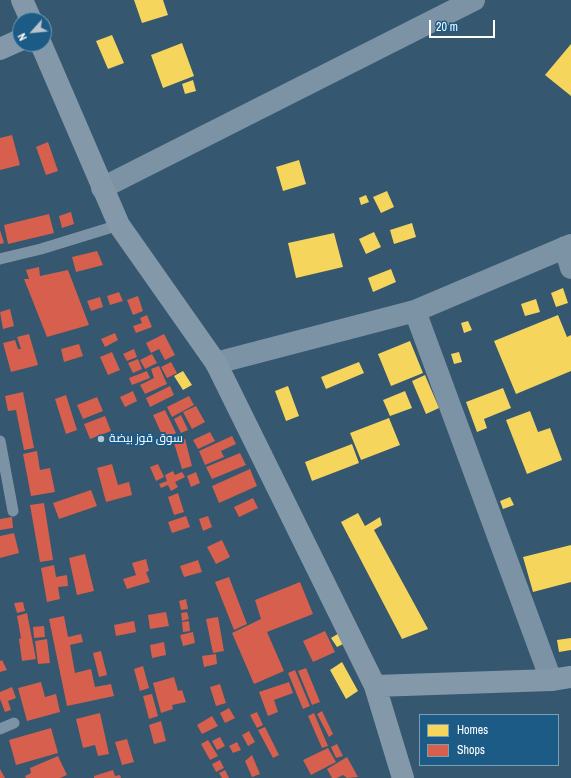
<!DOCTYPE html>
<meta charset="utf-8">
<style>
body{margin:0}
#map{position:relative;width:571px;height:778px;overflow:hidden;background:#35576f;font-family:"Archivo Narrow",sans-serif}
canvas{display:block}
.legend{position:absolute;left:419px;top:714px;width:140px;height:52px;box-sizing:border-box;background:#1d5b87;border:1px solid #779db7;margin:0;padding:5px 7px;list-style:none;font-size:12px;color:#fff}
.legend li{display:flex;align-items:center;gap:8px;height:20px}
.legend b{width:20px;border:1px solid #779db7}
.north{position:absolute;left:12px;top:12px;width:40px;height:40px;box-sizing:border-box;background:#1d5b87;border:1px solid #779db7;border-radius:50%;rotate:243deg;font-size:11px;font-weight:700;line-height:16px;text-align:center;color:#fff}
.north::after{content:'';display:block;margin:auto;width:14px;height:18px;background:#b8c4cd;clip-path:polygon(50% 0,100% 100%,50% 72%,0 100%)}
.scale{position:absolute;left:429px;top:20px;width:66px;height:18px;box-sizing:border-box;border:2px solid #fff;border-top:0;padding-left:5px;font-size:12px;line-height:14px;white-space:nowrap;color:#fff;-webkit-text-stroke:3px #1d5b87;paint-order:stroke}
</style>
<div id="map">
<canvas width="571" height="778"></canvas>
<ul class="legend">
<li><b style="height:11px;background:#f6d55c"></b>Homes</li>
<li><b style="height:11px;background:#d6604d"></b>Shops</li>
</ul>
<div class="north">N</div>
<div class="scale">20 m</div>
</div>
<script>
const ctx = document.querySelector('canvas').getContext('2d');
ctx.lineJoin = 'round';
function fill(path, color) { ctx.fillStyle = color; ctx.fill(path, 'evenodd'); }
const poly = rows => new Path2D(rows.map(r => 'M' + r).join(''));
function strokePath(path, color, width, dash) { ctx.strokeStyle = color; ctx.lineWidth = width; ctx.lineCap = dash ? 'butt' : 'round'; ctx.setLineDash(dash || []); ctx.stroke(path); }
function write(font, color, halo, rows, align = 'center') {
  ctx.font = font + ' "Archivo Narrow",Cairo,sans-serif'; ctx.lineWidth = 4; ctx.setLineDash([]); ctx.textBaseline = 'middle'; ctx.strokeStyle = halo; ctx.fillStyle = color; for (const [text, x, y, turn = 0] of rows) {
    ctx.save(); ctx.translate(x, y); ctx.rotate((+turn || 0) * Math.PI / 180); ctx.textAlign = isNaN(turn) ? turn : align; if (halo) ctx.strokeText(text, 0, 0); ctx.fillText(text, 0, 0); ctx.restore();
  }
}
fill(poly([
 [134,0,163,0,168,15,142,23],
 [112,35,124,63,108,69,96,41],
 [182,43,194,76,163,88,151,55],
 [571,44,571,96,545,75],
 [193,80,196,91,185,94,182,84],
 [299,160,306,184,283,191,276,167],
 [387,191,394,207,381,213,373,197],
 [366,195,369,202,361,205,359,198],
 [412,223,416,237,394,244,390,230],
 [374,232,381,247,366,254,359,239],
 [334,233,343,267,296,278,288,243],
 [391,269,396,282,373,292,368,278],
 [563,288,568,303,556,307,551,293],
 [536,299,540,312,525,316,521,304],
 [558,315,567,337,571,335,571,371,516,394,494,341],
 [468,321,472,330,464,333,461,323],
 [410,341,423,373,391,386,378,354],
 [459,352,462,362,454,364,451,354],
 [359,362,364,373,326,389,321,377],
 [183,371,192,385,183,390,174,376],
 [425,375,439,408,426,414,412,381],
 [288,386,299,416,286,421,275,391],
 [503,388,511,408,484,419,487,428,477,432,466,402],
 [405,391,412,408,390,416,383,400],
 [530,411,538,432,550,428,562,460,527,474,506,420],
 [389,418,400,445,361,460,350,433],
 [352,444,359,463,312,481,305,462],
 [510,497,514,505,503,509,500,501],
 [358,513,365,526,380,517,382,525,374,530,428,629,402,639,341,522],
 [571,545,571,582,533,592,523,557],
 [341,632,347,642,337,647,331,638],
 [571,638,571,650,559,652,557,640],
 [342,662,358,691,346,699,330,670]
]), '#f6d55c');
fill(poly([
 [12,135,20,165,0,170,0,138],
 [48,142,58,171,46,175,36,147],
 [71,212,74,224,62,228,59,216],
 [49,214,54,233,8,244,4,225],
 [0,230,4,243,0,244],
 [97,251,103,265,76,272,72,257],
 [39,267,40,276,68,270,89,325,47,337,24,279,29,279,26,270],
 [119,292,123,301,110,305,107,296],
 [138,296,143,311,133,315,127,300],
 [100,297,103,307,91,311,87,301],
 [10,309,14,326,3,329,0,312],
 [147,315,152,327,136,333,133,326,142,323,140,318],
 [115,333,118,340,105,347,101,339],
 [29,334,38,365,11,372,3,343,15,340,18,349,21,349,17,337],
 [164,334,175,355,165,360,159,349,151,353,146,343],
 [79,344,83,356,64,362,61,349],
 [134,349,137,357,127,361,123,354],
 [112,352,120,370,108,375,100,357],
 [152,354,157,363,145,369,140,360],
 [138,359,142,369,133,373,128,363],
 [171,362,177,373,167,378,161,367],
 [159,366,167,384,145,394,140,385,154,378,151,369],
 [147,371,150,378,132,385,129,378],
 [170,386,174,395,150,407,146,398],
 [133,391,137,401,125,407,120,397],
 [23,392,34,448,24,450,16,410,8,411,5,396],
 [66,395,77,430,66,434,55,399],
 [189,396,194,405,172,417,167,407],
 [97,397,103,411,83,419,77,405],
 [196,406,205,422,192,429,183,412],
 [165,410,176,433,164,439,153,415],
 [181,415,188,430,181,433,174,419],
 [105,416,111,431,90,439,84,424],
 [210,432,215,441,198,449,193,440],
 [232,436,236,444,221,451,224,457,205,465,199,451],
 [185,439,192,466,182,469,174,443],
 [37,451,40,470,50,468,55,492,31,496,23,454],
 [240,453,246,465,212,479,206,467],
 [112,464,118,485,129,482,132,495,106,502,97,468],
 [158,464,164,477,156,481,150,467],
 [250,469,257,486,219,503,212,486],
 [173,471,175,475,182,472,185,477,175,482,178,487,171,491,168,485,161,488,159,484,167,481,165,475],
 [196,472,200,483,191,487,187,476],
 [91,490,97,506,59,519,53,503],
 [178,493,184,512,174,515,168,497],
 [253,498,258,508,239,517,234,507],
 [44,503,53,560,40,562,30,505],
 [186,516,190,527,172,533,168,522],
 [208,516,212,527,203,531,199,519],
 [12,517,13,528,0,530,0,519],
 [14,533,19,553,0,558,0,536],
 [222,540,230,557,216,564,207,547],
 [85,554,94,591,77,595,69,558],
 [146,559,149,571,146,572,150,582,127,589,123,579,136,575,132,563],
 [198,560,202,572,184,577,180,566],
 [54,565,56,577,67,575,68,586,58,587,60,599,47,602,41,568],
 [229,577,247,624,234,630,215,582],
 [300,582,313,614,267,632,284,671,254,684,232,633,261,619,255,600],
 [186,599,188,609,181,610,179,601],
 [23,602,25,611,17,613,14,603],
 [166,612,169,626,150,629,148,615],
 [187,612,189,619,182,621,181,613],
 [27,613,36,659,22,661,19,639,21,638,17,616],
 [64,616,68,637,81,634,83,642,70,645,75,673,91,669,95,687,111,684,114,696,67,706,49,619],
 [218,617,224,651,213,653,206,619],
 [134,621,136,632,116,636,114,625],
 [189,621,190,631,183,632,182,622],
 [44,626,45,637,34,638,33,627],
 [325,631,335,652,313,662,303,641],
 [193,632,195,643,183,646,180,635],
 [47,639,50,663,38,664,35,641],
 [164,642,166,655,152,658,150,645],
 [101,651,107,675,99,677,93,653],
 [216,654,217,664,204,667,202,656],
 [2,660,7,670,0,672,0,661],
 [143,666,149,688,140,691,134,669],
 [306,668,320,702,312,705,298,671],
 [295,670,310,706,303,709,288,673],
 [174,677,178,691,182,690,186,702,172,705,173,709,161,713,153,683],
 [41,682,45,697,56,694,60,712,27,721,18,688],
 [289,682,293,693,274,700,278,712,268,716,259,692],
 [220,684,226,703,216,706,210,687],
 [12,687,16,698,8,701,11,710,5,712,0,699,0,692],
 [152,694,158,716,149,719,143,696],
 [229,708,235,718,225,723,220,713],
 [322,711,333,734,329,737,317,714],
 [257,712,263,725,257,728,250,715],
 [100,713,109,754,98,756,95,745,83,748,76,719],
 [314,713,328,746,322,748,308,716],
 [212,716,218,726,202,734,197,725],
 [161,721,166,741,154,744,149,725],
 [265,727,279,755,273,758,258,730],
 [51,728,58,753,16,765,9,740],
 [249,731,255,742,248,746,242,735],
 [220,737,225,746,217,750,212,741],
 [127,739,134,762,122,765,115,742],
 [208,740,218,756,210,760,201,744],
 [237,742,241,750,233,753,229,746],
 [337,744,343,756,336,758,331,747],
 [328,748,336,762,311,775,303,760],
 [252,755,260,774,252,777,245,761],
 [58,756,67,775,60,778,26,778,25,776,31,773,30,768],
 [347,757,358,777,347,778,343,775,337,778,332,778,327,769],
 [220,760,224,768,216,772,212,764],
 [0,769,5,778,0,778],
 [113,770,115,776,120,775,121,778,94,778,94,776],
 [225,770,229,778,222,778,219,773]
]), '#d6604d');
strokePath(poly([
 [0,259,41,249,119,225],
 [0,441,13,511],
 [0,729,14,723]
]), '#7c93a5', 11);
strokePath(poly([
 [102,188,474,0],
 [565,247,571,268],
 [415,311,551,680],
 [216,363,415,311,571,245]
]), '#7c93a5', 22);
strokePath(poly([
 [22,0,31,20],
 [41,44,119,225,216,363,375,686,403,778],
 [0,49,20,40],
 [375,686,551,680,571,677]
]), '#8399a9', 22);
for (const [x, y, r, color] of [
 [101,439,4,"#b8c4cd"]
]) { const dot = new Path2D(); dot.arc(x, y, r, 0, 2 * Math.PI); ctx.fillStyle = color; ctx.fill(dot); strokePath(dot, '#1d5b87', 1.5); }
write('12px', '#fff', '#1d5b87', [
 ["سوق قوز بيضة",109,439]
], 'left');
</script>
